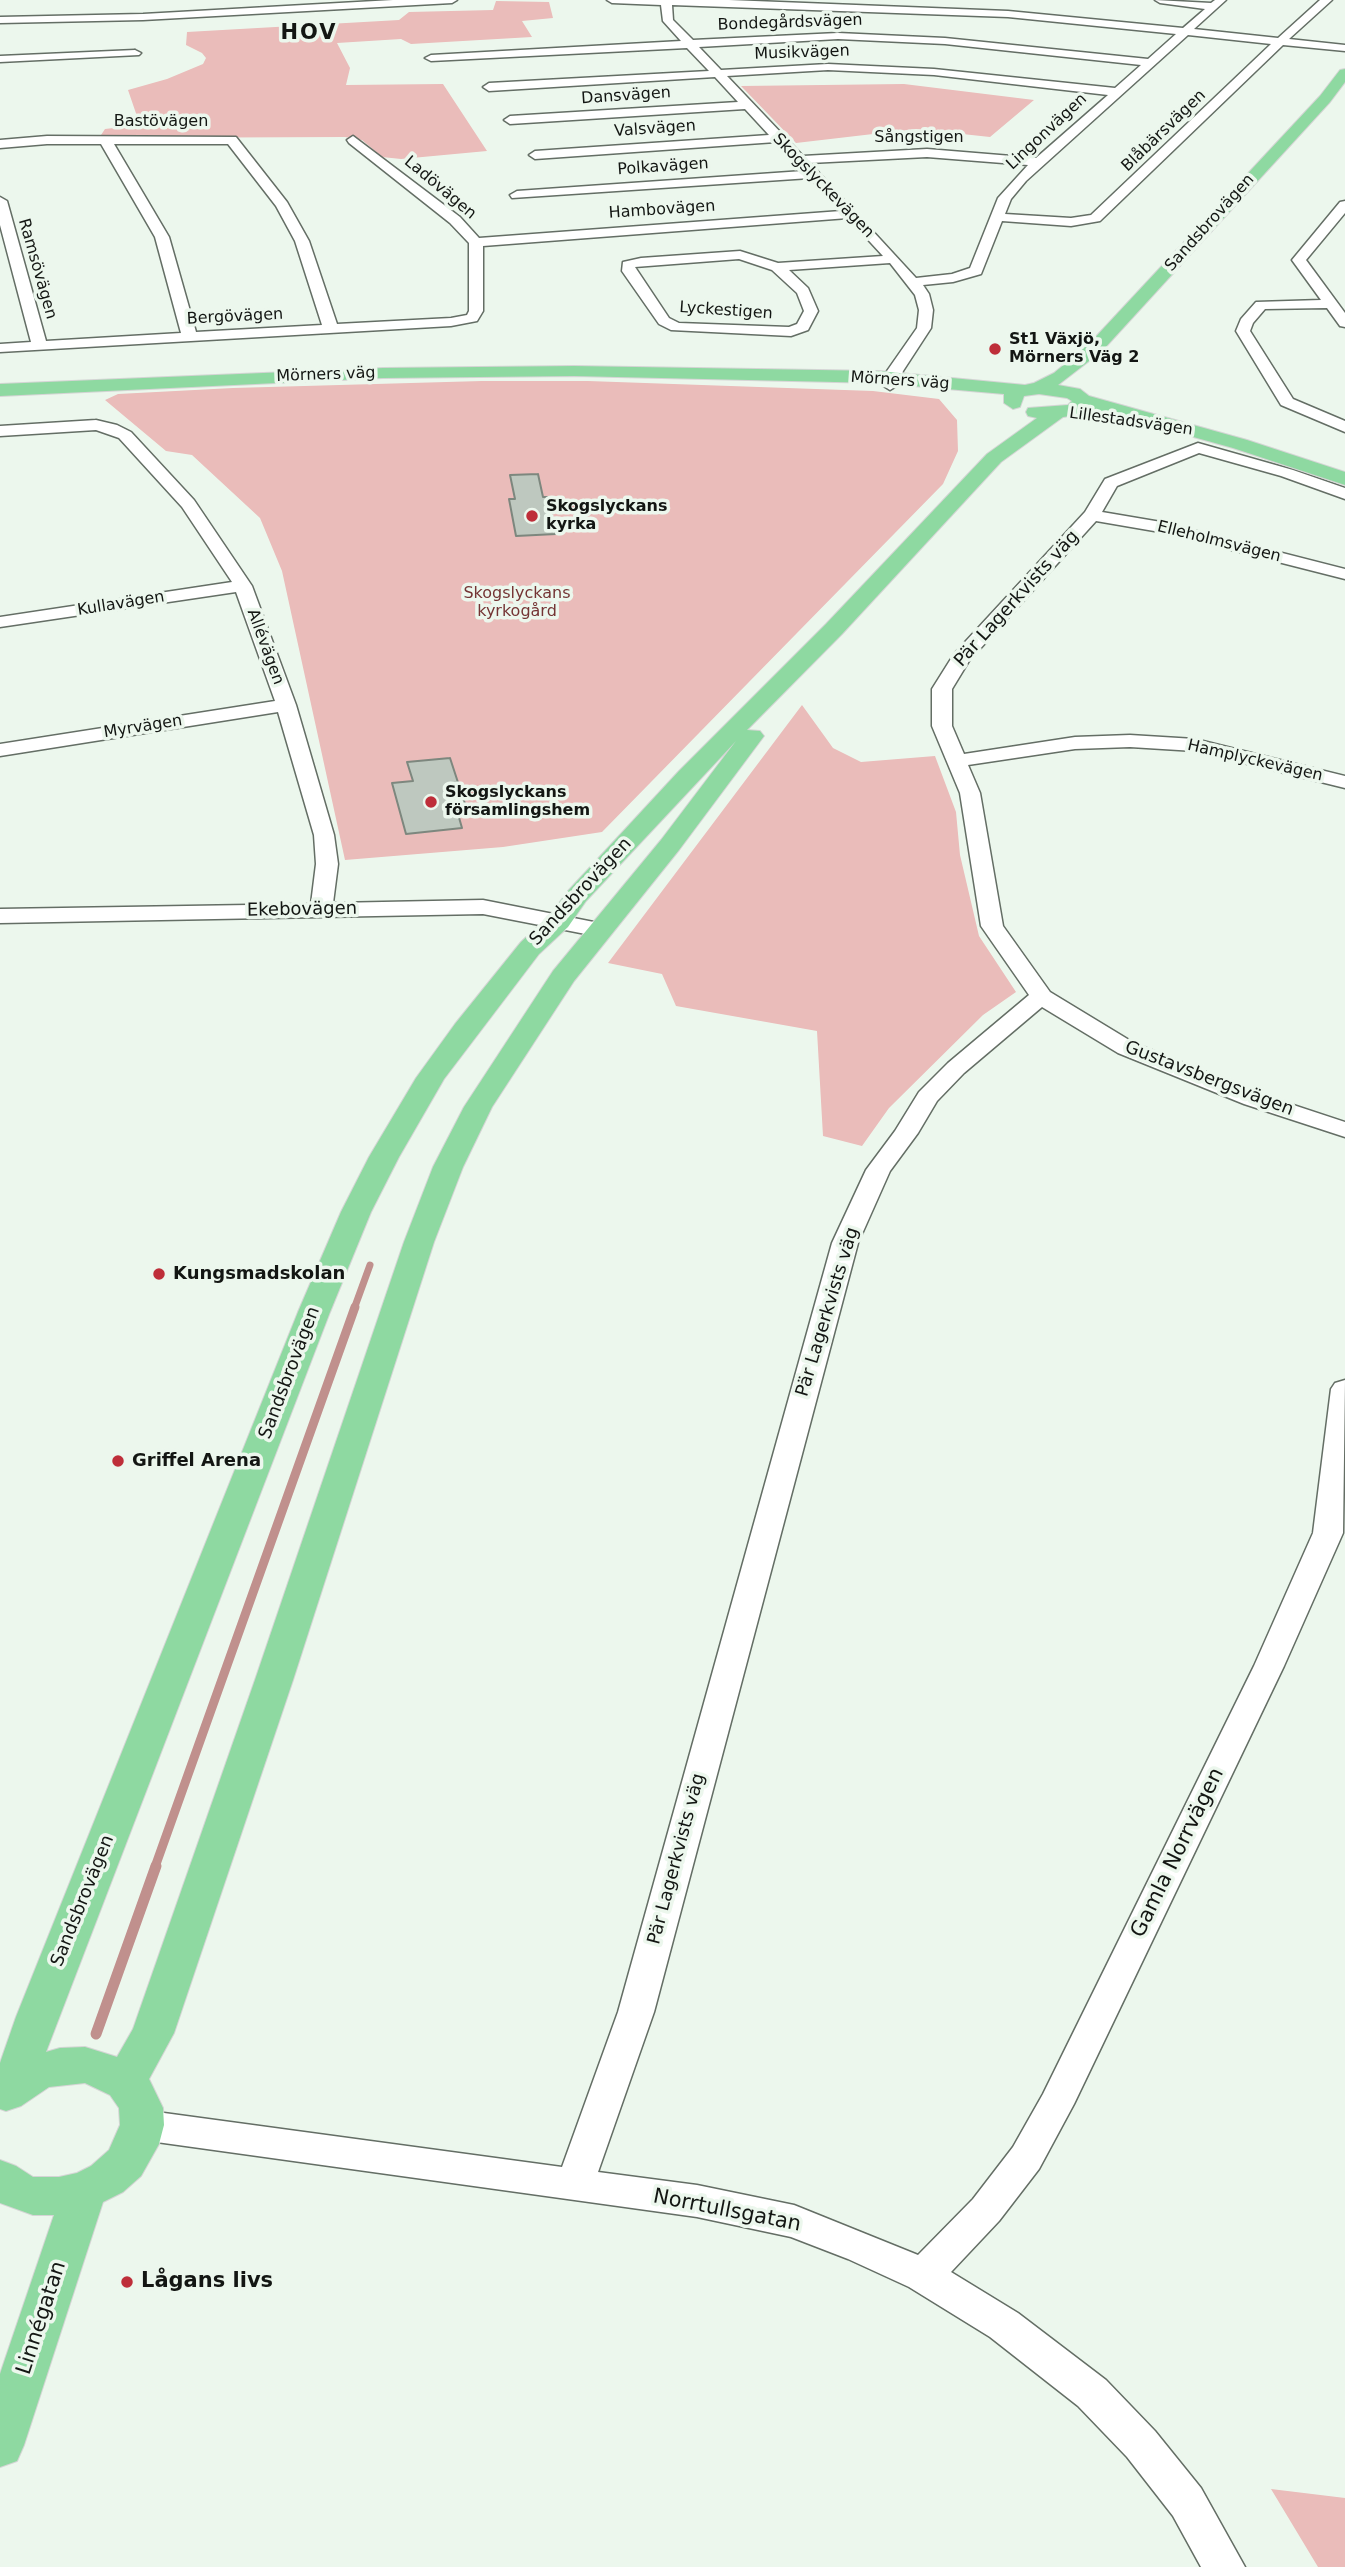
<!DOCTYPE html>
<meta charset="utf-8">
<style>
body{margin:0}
canvas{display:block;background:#ecf7ed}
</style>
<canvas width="1345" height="2567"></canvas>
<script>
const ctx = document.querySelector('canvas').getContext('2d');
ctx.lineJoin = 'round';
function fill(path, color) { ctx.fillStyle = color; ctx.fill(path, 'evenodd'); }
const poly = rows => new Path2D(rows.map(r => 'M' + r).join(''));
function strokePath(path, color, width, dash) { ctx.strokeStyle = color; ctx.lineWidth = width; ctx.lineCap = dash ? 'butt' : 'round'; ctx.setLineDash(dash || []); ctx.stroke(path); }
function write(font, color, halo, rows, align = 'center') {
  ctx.font = font + ' "DejaVu Sans",sans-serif'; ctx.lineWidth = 7; ctx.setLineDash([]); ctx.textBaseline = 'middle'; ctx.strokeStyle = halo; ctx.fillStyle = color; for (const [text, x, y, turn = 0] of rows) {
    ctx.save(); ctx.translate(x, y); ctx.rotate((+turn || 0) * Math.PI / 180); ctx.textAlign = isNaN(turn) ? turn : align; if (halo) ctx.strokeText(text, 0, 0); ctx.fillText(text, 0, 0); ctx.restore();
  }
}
fill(poly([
 [496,1,549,2,553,18,522,21,532,37,411,44,401,39,337,43,350,68,346,85,443,84,487,151,401,159,382,157,362,140,345,137,99,138,105,129,140,125,128,90,167,79,203,64,206,58,202,53,186,45,187,32,399,20,409,12,493,10],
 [904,84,1034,100,990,137,916,129,796,143,741,86],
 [482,381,588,381,873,391,939,399,957,420,958,451,943,484,602,832,503,847,345,860,282,571,260,518,192,455,166,451,105,400,118,394,233,388],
 [802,705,833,748,861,762,935,756,956,812,960,855,979,936,1016,992,983,1015,889,1108,862,1146,823,1136,817,1031,676,1006,662,974,608,963],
 [1271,2489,1345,2498,1345,2567,1318,2567]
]), '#eabcba');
strokePath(poly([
 [354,1309,370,1265]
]), '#c0908d', 7);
strokePath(poly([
 [155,1867,355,1307]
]), '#c0908d', 9);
strokePath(poly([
 [96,2034,156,1866]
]), '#c0908d', 11);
const building = poly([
 [538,474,543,497,548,497,556,534,516,536,509,499,515,499,510,475,538,474],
 [450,758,468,813,458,814,462,828,406,834,392,783,413,781,407,762,450,758]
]);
fill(building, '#bec8bf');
strokePath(building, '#7d877e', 2);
const minor = poly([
 [393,0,457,0,452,3,143,20,0,23,0,17,143,14,393,0],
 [607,0,729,0,1008,11,1183,28,1205,9,1160,3,1155,0,1211,3,1215,0,1226,0,1194,29,1278,38,1320,0,1332,0,1289,39,1345,45,1345,51,1283,45,1100,221,1071,226,1002,221,981,274,953,282,923,285,929,294,933,310,931,328,903,371,898,385,890,390,882,385,887,371,917,328,919,310,915,295,890,263,789,270,808,288,818,311,808,330,791,336,671,330,659,324,622,271,623,262,641,258,740,251,778,263,883,256,848,218,483,246,483,311,477,321,451,326,0,352,0,344,31,342,0,225,0,197,7,201,46,341,181,333,155,237,101,144,47,144,0,148,0,140,47,136,236,137,287,202,309,241,337,324,451,318,467,315,469,311,469,243,450,223,349,143,347,140,353,136,460,217,479,238,841,211,810,178,512,198,510,195,517,191,803,171,776,142,535,159,529,155,535,151,769,135,745,109,510,124,504,120,510,116,738,102,715,77,489,91,483,87,489,83,709,71,687,48,431,61,425,58,431,55,681,41,663,21,661,5,612,3,607,0],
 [672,5,1008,17,1176,34,1148,59,945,38,838,33,693,40,673,20,672,5],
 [1188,35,1271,44,1091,215,1071,218,1005,214,1011,199,1026,181,1188,35],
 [838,39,945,44,1141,65,1115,88,934,69,828,64,721,70,699,47,838,39],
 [828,70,934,75,1108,95,1036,158,927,149,803,156,727,76,828,70],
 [114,144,228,144,276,206,295,241,322,325,196,332,169,237,114,144],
 [927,157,1028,165,998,198,970,268,952,274,916,278,810,163,927,157],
 [739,259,772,270,797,293,804,311,797,324,789,327,679,323,669,318,635,267,739,259],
 [135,50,141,53,139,55,0,62,0,56,135,50],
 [1345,201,1345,213,1306,260,1345,313,1345,327,1340,326,1327,308,1265,309,1253,323,1250,331,1293,399,1345,421,1345,432,1281,405,1236,331,1241,319,1256,302,1321,300,1292,260,1340,202,1345,201],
 [96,420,117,425,131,432,194,500,252,586,296,705,334,835,338,864,333,903,483,900,609,925,612,930,609,935,601,937,483,914,0,923,0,909,311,904,316,864,314,835,278,712,0,756,0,744,275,701,236,592,0,627,0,617,232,582,182,507,119,438,96,430,0,436,0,426,96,420],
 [1198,443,1293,470,1345,488,1345,499,1281,476,1199,453,1117,486,1102,512,1161,522,1345,569,1345,579,1160,532,1096,521,969,661,952,689,952,726,964,754,1075,737,1130,735,1195,739,1345,776,1345,788,1195,751,1130,747,1075,749,968,765,980,793,1003,926,1050,992,1134,1043,1260,1094,1345,1122,1345,1137,1244,1104,1118,1053,1042,1007,964,1073,937,1101,918,1133,890,1171,858,1243,654,2012,598,2172,697,2185,794,2205,918,2255,973,2199,1013,2147,1043,2094,1254,1666,1313,1533,1331,1389,1335,1383,1345,1380,1343,1533,1284,1666,1074,2104,1039,2169,999,2221,951,2272,1018,2313,1106,2380,1155,2431,1201,2488,1245,2567,1201,2567,1173,2516,1127,2457,1078,2406,990,2337,909,2287,848,2259,791,2237,697,2217,142,2140,129,2136,124,2125,129,2114,142,2110,562,2167,618,2012,832,1243,866,1170,895,1131,919,1092,948,1063,1029,995,981,926,960,793,932,726,932,689,954,654,1085,512,1105,479,1198,443]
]);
const major = poly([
 [1345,69,1345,82,1330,102,1102,351,1058,385,1080,389,1089,396,1247,440,1345,472,1345,485,1233,448,1089,408,1078,415,1063,417,1001,462,842,634,747,730,760,731,764,736,679,850,574,981,492,1107,463,1167,434,1242,293,1680,174,2033,149,2079,163,2108,164,2125,159,2144,141,2176,123,2192,103,2202,24,2445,17,2461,0,2467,0,2374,54,2215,33,2215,0,2203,0,2160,16,2166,33,2177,59,2177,77,2173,91,2166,109,2150,120,2125,119,2108,110,2095,85,2083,49,2087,21,2106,6,2111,0,2109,0,2063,16,2017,298,1312,341,1212,369,1157,416,1078,455,1024,521,942,550,915,568,891,679,771,826,624,987,454,1037,418,1028,416,1026,412,1028,408,1068,405,1072,401,1067,398,1039,394,1024,396,1020,407,1013,409,1004,403,1004,394,879,383,574,376,383,378,0,396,0,384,383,368,574,366,879,371,1025,385,1034,383,1054,373,1090,343,1320,96,1340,70,1345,69],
 [736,741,661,840,553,971,464,1107,433,1167,404,1242,255,1680,133,2029,117,2057,85,2047,60,2048,46,2052,330,1312,371,1212,399,1157,444,1079,539,954,568,927,586,901,736,741]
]);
strokePath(minor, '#646e65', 3);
strokePath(major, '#d5d5d5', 2);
fill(minor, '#fff');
fill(major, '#8ed9a1');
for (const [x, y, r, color] of [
 [995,349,7,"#be2e39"],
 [532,516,7,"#be2e39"],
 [431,802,7,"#be2e39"],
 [159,1274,7,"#be2e39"],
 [118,1461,7,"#be2e39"],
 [127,2282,7,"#be2e39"]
]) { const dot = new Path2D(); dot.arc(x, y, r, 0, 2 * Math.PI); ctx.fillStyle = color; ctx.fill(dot); strokePath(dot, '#ecf7ed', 2.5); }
write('16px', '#131613', '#ecf7ed', [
 ["Bondegårdsvägen",790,23,-2],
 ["Musikvägen",802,53,-2],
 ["Dansvägen",626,96,-4],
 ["Bastövägen",161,122],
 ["Valsvägen",655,129,-4],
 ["Blåbärsvägen",1164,131,-44],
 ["Lingonvägen",1047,132,-43],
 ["Sångstigen",919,138],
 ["Polkavägen",663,167,-4],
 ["Skogslyckevägen",823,186,46],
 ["Ladövägen",440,188,40],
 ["Hambovägen",662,210,-4],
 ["Sandsbrovägen",1210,223,-48],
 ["Ramsövägen",37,269,74],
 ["Lyckestigen",726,311,4],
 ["Bergövägen",235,317,-3],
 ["Mörners väg",326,375,-2],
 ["Mörners väg",900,381,4],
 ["Lillestadsvägen",1131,422,8],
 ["Elleholmsvägen",1219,542,14],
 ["Kullavägen",121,604,-9],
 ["Allévägen",265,647,70],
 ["Myrvägen",143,727,-9],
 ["Hamplyckevägen",1255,761,13]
]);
write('bold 16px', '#131613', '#ecf7ed', [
 ["St1 Växjö,",1009,340],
 ["Mörners Väg 2",1009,358],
 ["Skogslyckans",546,507],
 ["kyrka",546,525],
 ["Skogslyckans",445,793],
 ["församlingshem",445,811]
], 'left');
write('16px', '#743434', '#ecf7ed', [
 ["Skogslyckans",517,594],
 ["kyrkogård",517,612]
]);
write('18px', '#131613', '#ecf7ed', [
 ["Pär Lagerkvists väg",1017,599,-48],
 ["Sandsbrovägen",581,892,-47],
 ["Ekebovägen",302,910,-1],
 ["Gustavsbergsvägen",1209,1079,21],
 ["Pär Lagerkvists väg",828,1312,-73],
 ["Sandsbrovägen",290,1373,-69],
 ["Pär Lagerkvists väg",677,1859,-75],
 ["Sandsbrovägen",83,1901,-68]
]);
write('bold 18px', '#131613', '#ecf7ed', [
 ["Kungsmadskolan",173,1274],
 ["Griffel Arena",132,1461]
], 'left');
ctx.letterSpacing = '2px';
write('bold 21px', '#131613', '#ecf7ed', [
 ["HOV",309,34]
]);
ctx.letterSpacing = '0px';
write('21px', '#131613', '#ecf7ed', [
 ["Gamla Norrvägen",1178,1853,-64],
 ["Norrtullsgatan",727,2211,11],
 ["Linnégatan",42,2318,-72]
]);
write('bold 21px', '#131613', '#ecf7ed', [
 ["Lågans livs",141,2282]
], 'left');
</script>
